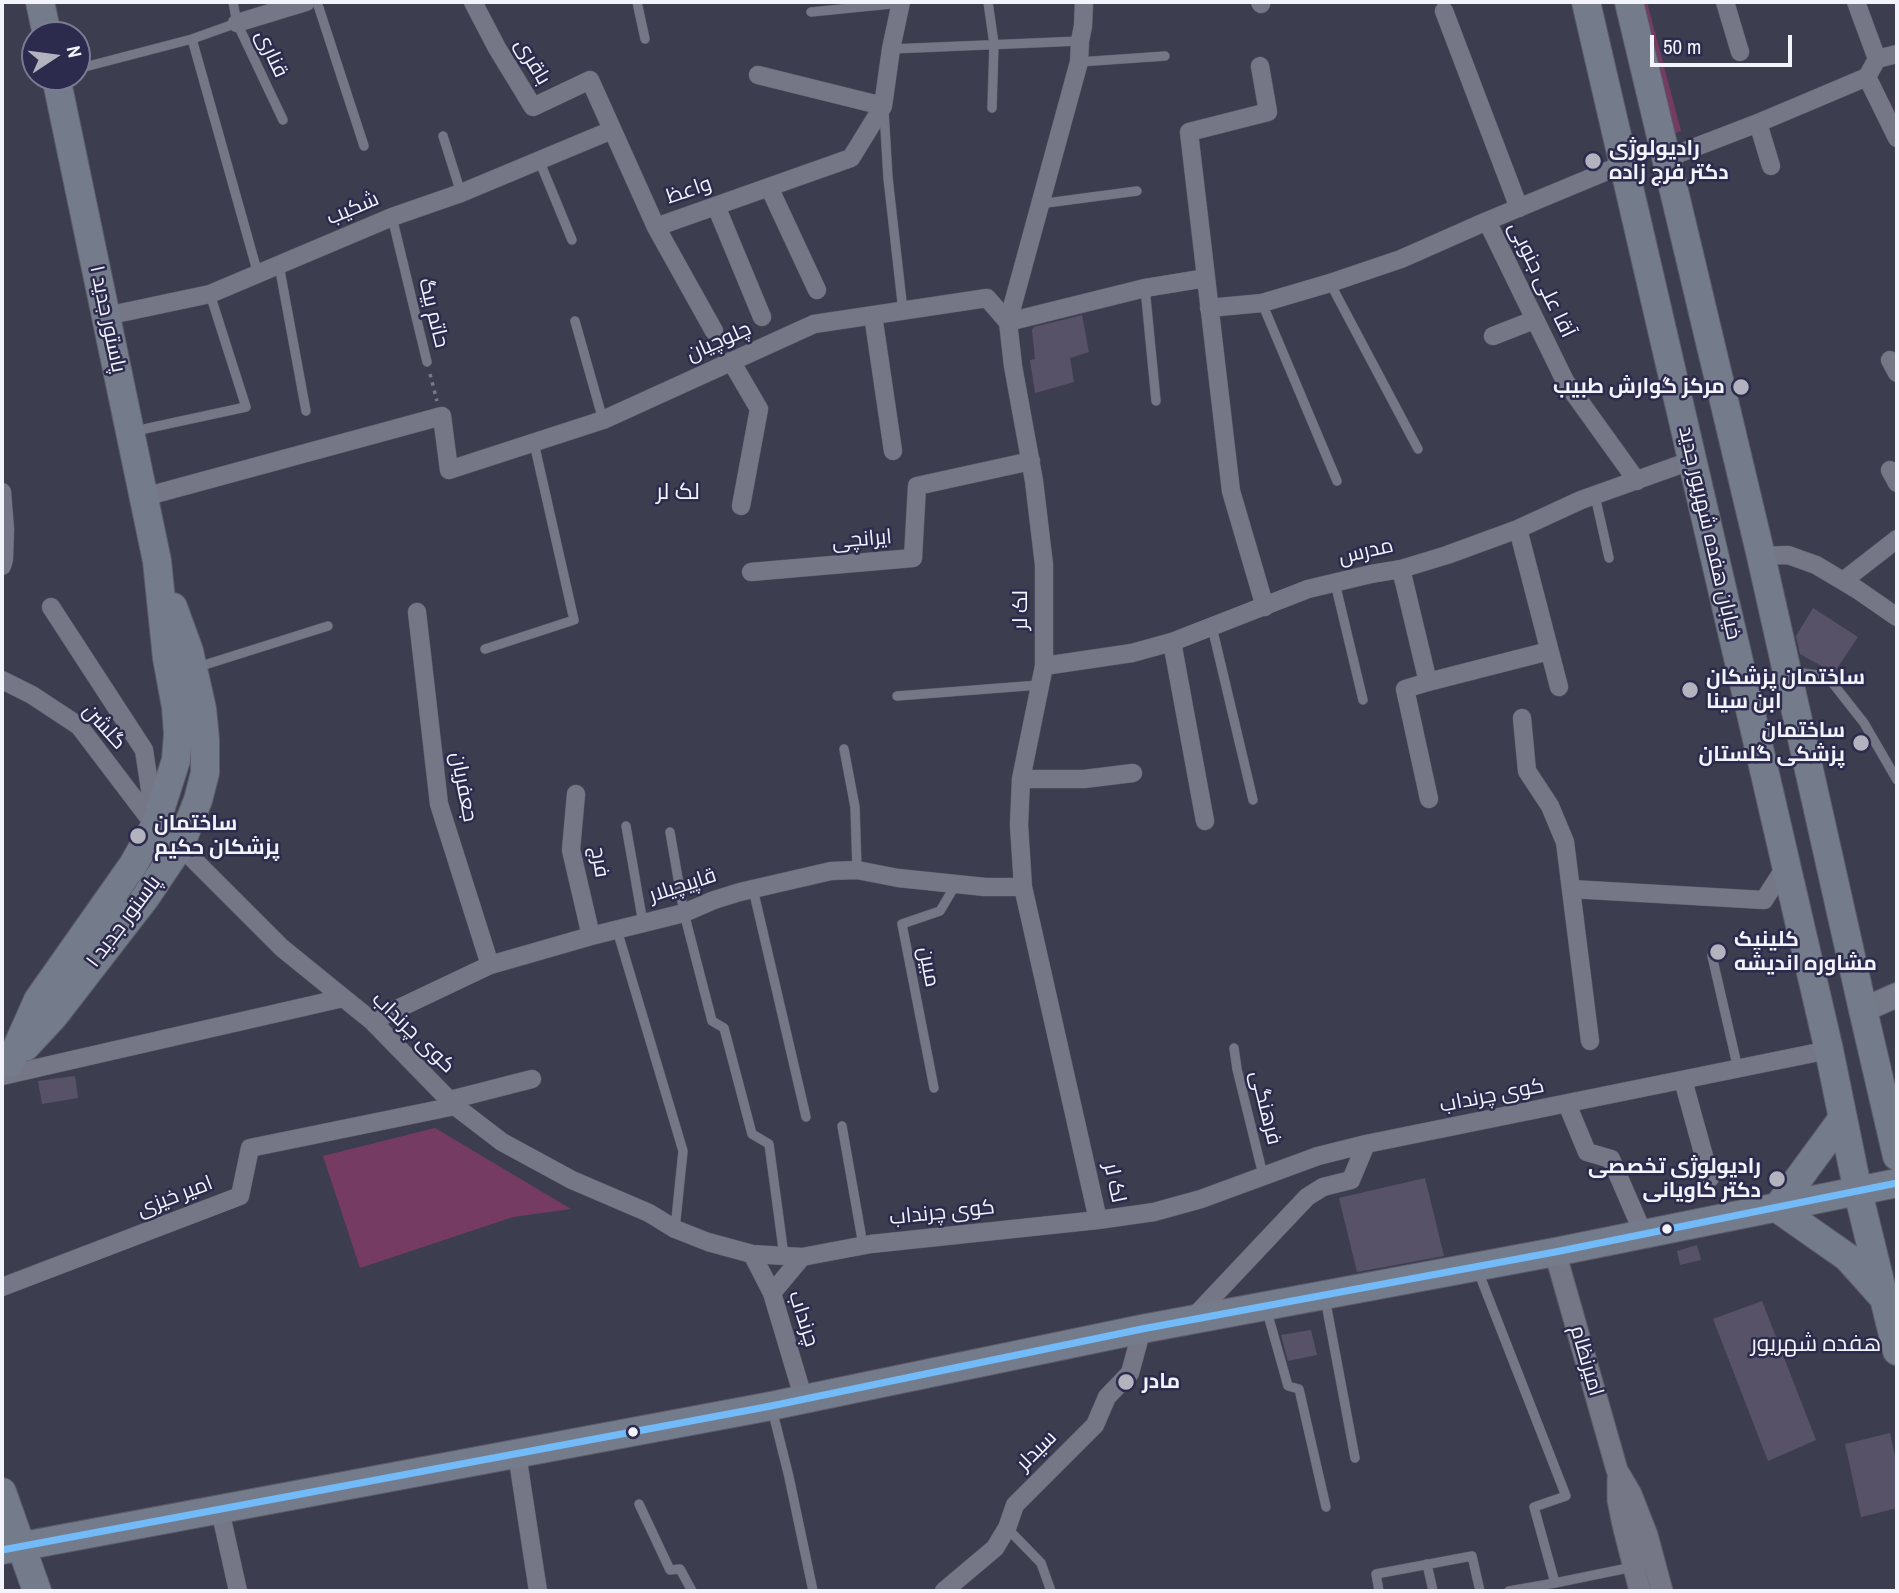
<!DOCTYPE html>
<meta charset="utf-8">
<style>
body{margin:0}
#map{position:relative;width:1899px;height:1593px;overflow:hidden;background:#3d3d50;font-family:"Archivo Narrow",sans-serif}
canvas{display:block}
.frame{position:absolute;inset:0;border:4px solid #f3f3fc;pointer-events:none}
.north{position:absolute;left:21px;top:21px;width:70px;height:70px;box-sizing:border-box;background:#2c2b4d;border:2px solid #7c7b93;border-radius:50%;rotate:77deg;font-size:19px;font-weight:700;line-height:28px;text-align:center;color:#f3f3fc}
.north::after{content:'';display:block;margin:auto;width:24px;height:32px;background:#b3b3c0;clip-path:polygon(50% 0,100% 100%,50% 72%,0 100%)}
.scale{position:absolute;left:1650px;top:35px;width:142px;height:32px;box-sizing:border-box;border:4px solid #f3f3fc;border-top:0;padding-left:9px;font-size:21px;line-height:24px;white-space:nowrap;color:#f3f3fc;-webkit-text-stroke:5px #2c2b4d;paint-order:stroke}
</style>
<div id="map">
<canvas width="1899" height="1593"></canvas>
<div class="frame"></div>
<div class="north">N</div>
<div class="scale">50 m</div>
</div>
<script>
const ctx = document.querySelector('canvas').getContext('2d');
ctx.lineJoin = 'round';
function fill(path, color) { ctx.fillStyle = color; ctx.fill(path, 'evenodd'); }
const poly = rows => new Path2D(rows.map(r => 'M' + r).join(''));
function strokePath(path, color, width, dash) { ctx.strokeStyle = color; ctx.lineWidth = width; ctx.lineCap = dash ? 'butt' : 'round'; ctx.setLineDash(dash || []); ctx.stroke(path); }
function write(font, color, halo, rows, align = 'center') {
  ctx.font = font + ' "Archivo Narrow",Cairo,sans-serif'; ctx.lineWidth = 5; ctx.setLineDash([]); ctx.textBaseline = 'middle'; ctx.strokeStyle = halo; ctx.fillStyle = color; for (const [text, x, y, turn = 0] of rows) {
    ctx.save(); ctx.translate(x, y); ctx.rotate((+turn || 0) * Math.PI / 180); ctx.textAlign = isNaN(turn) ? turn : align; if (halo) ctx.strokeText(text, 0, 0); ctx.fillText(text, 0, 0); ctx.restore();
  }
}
fill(poly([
 [1632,2,1647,2,1681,131,1665,137],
 [435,1128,571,1209,513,1217,360,1268,323,1156]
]), '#763b63');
fill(poly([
 [1082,315,1089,352,1070,358,1074,382,1035,393,1030,360,1035,359,1032,330,1034,327],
 [1813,608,1858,637,1834,673,1800,654,1796,636],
 [75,1076,78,1098,42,1104,38,1081],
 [1425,1178,1444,1256,1357,1272,1339,1198],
 [1697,1245,1701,1260,1680,1265,1677,1251],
 [1762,1301,1816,1440,1768,1461,1713,1319],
 [1311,1330,1317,1355,1288,1361,1281,1335],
 [1890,1433,1897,1466,1897,1508,1861,1517,1845,1444]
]), '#585269');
const service = poly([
 [233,2,237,23,283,120],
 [317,2,364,146],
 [637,2,645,39],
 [988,2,994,44,992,108],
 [811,12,901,3],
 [192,39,258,274],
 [891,49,1080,41],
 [1079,62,1165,56],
 [77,69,192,39,237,23],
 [884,111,888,178,903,311],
 [443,136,461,193],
 [539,160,572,240],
 [1039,204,1137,191],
 [392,217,427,362],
 [279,265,306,411],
 [1330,283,1418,449],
 [1145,288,1156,401],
 [1262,303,1337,481],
 [575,321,603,420],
 [135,431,246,407,210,294],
 [1595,496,1609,558],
 [1335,583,1363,700],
 [1212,627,1253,800],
 [485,649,574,620,534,443],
 [198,667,328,626],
 [1792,672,1827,676,1864,723,1897,780],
 [897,696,1039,685],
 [844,749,855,807,857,870],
 [626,826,643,923],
 [670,832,684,913,712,1021,724,1028,752,1134,769,1144,784,1256],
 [753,889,806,1117],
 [617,930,683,1151,675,1229],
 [1712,956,1738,1069],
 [1234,1048,1237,1069,1263,1175],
 [934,1088,902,924,940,911,956,884],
 [842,1126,863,1245],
 [1478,1271,1566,1496,1534,1507,1555,1583,1633,1567],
 [1325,1298,1355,1458],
 [1266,1308,1288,1386,1299,1389,1326,1507],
 [772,1409,789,1477,813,1591],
 [639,1504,670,1570,680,1569,692,1591],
 [1007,1528,1041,1563,1051,1591],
 [1427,1564,1433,1591],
 [1379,1591,1376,1574,1472,1556,1480,1591],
 [1509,1591,1555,1583]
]);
const minor = poly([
 [473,2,497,48,533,107,590,80,656,227,851,158,883,106],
 [1084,2,1083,26,1080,41,1079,62,1008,322,1013,366,1034,481,1044,565,1044,666,1021,779,1019,825,1023,887,1098,1220],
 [1260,2,1261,4],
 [1725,2,1740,52],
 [1444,11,1519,208],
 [237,23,306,2],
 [1877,59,1897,54],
 [1260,66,1268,112,1189,132,1231,491,1265,607],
 [758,75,883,106,891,49,901,2],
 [1867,77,1897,138],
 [1667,158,1758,123],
 [1624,164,1487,221,1565,381,1637,481],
 [1771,166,1758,123,1867,77,1877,59,1856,2],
 [769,187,817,290],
 [716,206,762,317],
 [656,227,714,331],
 [1209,308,1262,303,1330,283,1401,259,1487,221],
 [873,315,893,451],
 [106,316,210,294,392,217,461,193,612,130],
 [1493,336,1534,320],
 [1890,360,1897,373],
 [731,361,759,409,741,506],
 [1890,470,1897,483],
 [2,492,5,529,4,559,2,566],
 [144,497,442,416,449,470,603,420,814,324,987,298,1008,322,1145,288,1206,278],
 [1518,529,1559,687],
 [1761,556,1788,555,1816,565,1858,590,1897,617],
 [1401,569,1428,682,1405,689,1429,799],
 [751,572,913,558,917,486,1031,461],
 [1843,581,1897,539],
 [51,607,144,750,154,816],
 [417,612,439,804,490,965],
 [1172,642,1205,821],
 [1044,666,1132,653,1172,642,1308,589,1371,574,1401,569,1447,555,1518,529,1581,500,1693,460],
 [2,680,32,695,79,726,155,826,180,846,282,948,372,1021,455,1106,502,1142,572,1180,649,1213,675,1229,708,1242,752,1254,802,1257,871,1244,1098,1220,1154,1212,1201,1199,1318,1156,1366,1144,1829,1050],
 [1428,682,1549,651],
 [1522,718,1527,771,1550,806,1565,842,1590,1041],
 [1021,779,1084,779,1133,773],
 [576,794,571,850,591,936],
 [1571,889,1764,900,1786,866],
 [372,1021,490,965,591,936,684,913,714,900,740,892,831,871,857,870,898,878,985,887,1023,887],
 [2,1076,343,998],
 [1683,1080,1710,1178],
 [450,1100,532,1079],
 [1567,1104,1587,1152,1611,1159,1643,1233],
 [752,1254,772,1293,804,1400],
 [2,1287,240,1196,250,1148,455,1106],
 [772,1293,802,1257],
 [1191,1320,1307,1197,1323,1187,1351,1180,1366,1144],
 [517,1454,538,1591],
 [220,1510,238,1591],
 [944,1591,995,1548,1007,1528,1015,1505,1095,1425,1107,1397,1130,1373,1142,1329]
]);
const tertiary = poly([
 [1555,1252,1617,1470,1631,1494,1647,1535,1662,1591],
 [1618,1479,1618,1500,1623,1525,1640,1591]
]);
const secondary = poly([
 [1863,1010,1897,995]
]);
const primary = poly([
 [40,2,47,35],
 [1586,2,1829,1050,1858,1192,1897,1351],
 [1629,2,1761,556,1863,1010,1897,1156],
 [25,1047,53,1017,145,898,180,846,198,800,205,773,205,739,202,709,189,651,173,607],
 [10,1063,38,1000,133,865,155,826,176,760,178,734,176,707,167,658,157,561,56,77],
 [1843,1118,1777,1208,1847,1257,1882,1296],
 [2,1492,37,1591],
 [2,1550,771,1406,1142,1329,1555,1252,1897,1183]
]);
strokePath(service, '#5c5b69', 10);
strokePath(minor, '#5c5b69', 19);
strokePath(tertiary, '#5c5b69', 23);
strokePath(secondary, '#5c5b69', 26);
strokePath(primary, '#5c5b69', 30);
strokePath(poly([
 [430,374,437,401]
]), '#787886', 3.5, [3.5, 5]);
strokePath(service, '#767786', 9);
strokePath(minor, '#767786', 18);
strokePath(tertiary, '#767786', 21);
strokePath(secondary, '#757988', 24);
strokePath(primary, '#747c8c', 28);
strokePath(poly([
 [2,1550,771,1406,1142,1329,1555,1252,1897,1183]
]), '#73baf8', 7);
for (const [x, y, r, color] of [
 [1593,161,9,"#b3b3c0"],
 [1741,387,9,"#b3b3c0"],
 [1690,690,9,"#b3b3c0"],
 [1861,743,9,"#b3b3c0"],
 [138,836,9,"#b3b3c0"],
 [1718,952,9,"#b3b3c0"],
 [1777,1179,9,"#b3b3c0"],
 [1667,1229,6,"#f3f3fc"],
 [1126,1382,9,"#b3b3c0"],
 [633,1432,6,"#f3f3fc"]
]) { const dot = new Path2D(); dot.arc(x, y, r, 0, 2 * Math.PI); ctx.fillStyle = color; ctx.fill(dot); strokePath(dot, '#2c2b4d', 2.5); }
write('21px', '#f3f3fc', '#2c2b4d', [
 ["قناری",271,54,65],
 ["باقری",532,62,59],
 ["واعظ",689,191,-19],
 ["شکیب",353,209,-23],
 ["آقا علی جنوبی",1541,280,64],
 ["حاتم بیگ",433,313,76],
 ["پاستور جدید ۱",107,319,78],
 ["چلوچیان",719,342,-24],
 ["خیابان هفده شهریور جدید",1709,533,77],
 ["ایرانچی",862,540,-5],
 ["مدرس",1366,552,-13],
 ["لک لر",1021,610,-90],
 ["گلشن",104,727,48],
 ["جعفریان",463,787,79],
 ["فرج",599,862,81],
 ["قاپیچیلار",683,886,-18],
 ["پاستور جدید ۱",124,922,-53],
 ["مبین",928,967,79],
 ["کوی چرنداب",413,1033,44],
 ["کوی چرنداب",1492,1096,-11],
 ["فرهنگی",1265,1108,76],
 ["لک لر",1114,1183,78],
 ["امیر خیزی",175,1197,-21],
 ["کوی چرنداب",942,1213,-6],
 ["چرنداب",803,1319,72],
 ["امیرنظام",1586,1361,74],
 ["سیدلر",1037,1451,-45]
]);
write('bold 21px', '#f3f3fc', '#2c2b4d', [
 ["رادیولوژی",1609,149],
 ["دکتر فرج زاده",1609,173],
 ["مرکز گوارش طبیب",1725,387,"right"],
 ["ساختمان پزشکان",1706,678],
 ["ابن سینا",1706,702],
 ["ساختمان",1845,731,"right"],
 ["پزشکی گلستان",1845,755,"right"],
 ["ساختمان",154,824],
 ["پزشکان حکیم",154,848],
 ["کلینیک",1734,940],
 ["مشاوره اندیشه",1734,964],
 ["رادیولوژی تخصصی",1761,1167,"right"],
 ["دکتر کاویانی",1761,1191,"right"],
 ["مادر",1142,1382]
], 'left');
write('23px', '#f3f3fc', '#2c2b4d', [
 ["لک لر",678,493],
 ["هفده شهریور",1816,1345]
]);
</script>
